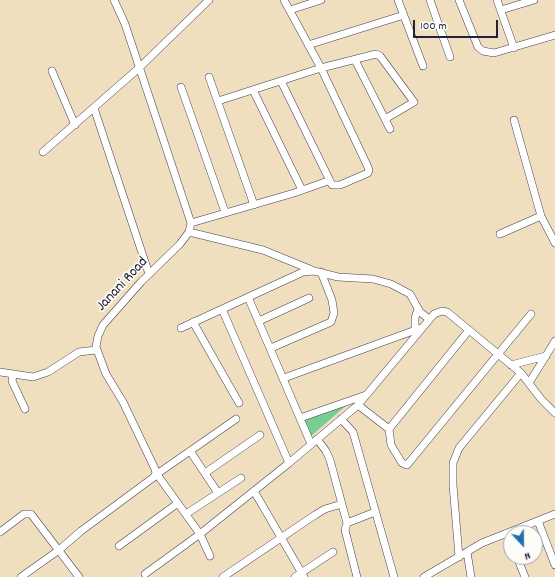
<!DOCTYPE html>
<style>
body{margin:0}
#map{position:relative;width:555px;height:577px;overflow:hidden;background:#f0dfbf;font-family:Dekko,sans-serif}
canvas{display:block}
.north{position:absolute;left:503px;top:525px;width:40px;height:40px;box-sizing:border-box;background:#fdfcf7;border:1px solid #a5a5ac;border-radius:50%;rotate:158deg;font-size:11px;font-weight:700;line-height:16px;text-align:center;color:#22223b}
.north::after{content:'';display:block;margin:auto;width:14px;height:18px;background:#1f6fb2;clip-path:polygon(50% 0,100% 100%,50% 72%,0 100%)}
.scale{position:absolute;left:413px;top:20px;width:85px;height:18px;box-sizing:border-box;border:2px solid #22223b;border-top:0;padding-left:5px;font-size:12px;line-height:14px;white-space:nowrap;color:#22223b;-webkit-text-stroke:3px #fdfcf7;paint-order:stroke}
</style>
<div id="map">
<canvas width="555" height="577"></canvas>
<div class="north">N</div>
<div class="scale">100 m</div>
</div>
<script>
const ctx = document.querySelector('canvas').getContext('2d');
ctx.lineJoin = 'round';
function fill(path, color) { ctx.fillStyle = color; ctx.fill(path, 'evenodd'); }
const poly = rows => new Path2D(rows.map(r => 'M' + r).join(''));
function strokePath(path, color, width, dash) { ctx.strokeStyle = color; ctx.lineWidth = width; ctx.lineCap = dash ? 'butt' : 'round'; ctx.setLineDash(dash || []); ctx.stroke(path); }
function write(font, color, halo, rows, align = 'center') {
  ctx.font = font + ' Dekko,sans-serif'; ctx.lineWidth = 3.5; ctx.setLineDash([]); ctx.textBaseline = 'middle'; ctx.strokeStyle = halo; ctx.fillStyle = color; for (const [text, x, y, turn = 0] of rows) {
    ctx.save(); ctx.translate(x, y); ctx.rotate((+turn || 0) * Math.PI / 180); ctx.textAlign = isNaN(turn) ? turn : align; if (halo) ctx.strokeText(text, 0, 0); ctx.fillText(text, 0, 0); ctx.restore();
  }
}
fill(poly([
 [349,403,310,437,303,421]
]), '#76ce93');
const street = poly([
 [398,0,423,66],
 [430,0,450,57],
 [459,0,478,47,483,51,494,53,555,35],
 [497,0,514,48],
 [290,10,321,0],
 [501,10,534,0],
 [308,45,404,15],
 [355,60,390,129],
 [52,71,75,125],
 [209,77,254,205],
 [281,81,332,185,340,185,368,173,369,170,367,165,321,68,284,0],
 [181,87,225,212],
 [253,90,302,190],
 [218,101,321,68,376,54,380,56,414,102,385,119],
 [94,108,149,274],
 [514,120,541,216,555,243],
 [43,152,139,68,209,0],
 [191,223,294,193,328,181],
 [189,232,263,250,312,270],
 [500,234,541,216],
 [248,297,311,444],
 [222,309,289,463],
 [259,321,309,298],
 [193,322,239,403],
 [181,328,303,272,314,271,338,277,373,279,391,284,410,294,420,312,429,319],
 [415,330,415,318,418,309],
 [469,330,521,373,541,399,555,413],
 [271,348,331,322,334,313,332,300,321,272],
 [511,365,546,356],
 [0,372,33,377,48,372,79,352,96,350],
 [13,374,12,381,25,409],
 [284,378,421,328],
 [529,383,555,341],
 [300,418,366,395],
 [341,419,353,432,394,577],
 [389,429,391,445,402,463,407,465,531,314],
 [317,439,326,451,330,460,347,523],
 [190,451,218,493],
 [156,473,200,534,210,556],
 [205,473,260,435],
 [157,474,236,419],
 [254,491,304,577],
 [186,514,241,478],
 [538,521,555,565],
 [0,532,24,514,31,514,79,577],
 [508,534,511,542],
 [119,546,178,503],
 [467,552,471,577],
 [459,557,453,485,453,463,459,448,521,373],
 [517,557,525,577],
 [145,574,200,534,289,463,358,405,434,314,442,311,447,312,469,330,389,429,358,405],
 [21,577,59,550,81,531,154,477,156,473,155,469,123,402,106,374,96,347,98,336,103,325,141,282,180,244,189,232,191,223,125,24,114,0],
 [223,577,315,515,325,509,342,504],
 [295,577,333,552],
 [357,577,345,530,347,523,375,512],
 [424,577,482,543,555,514]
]);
strokePath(street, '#413e4f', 8);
strokePath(street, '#fff', 7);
write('15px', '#22223b', '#fdfcf7', [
 ["Janani Road",123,285,-47]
]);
</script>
